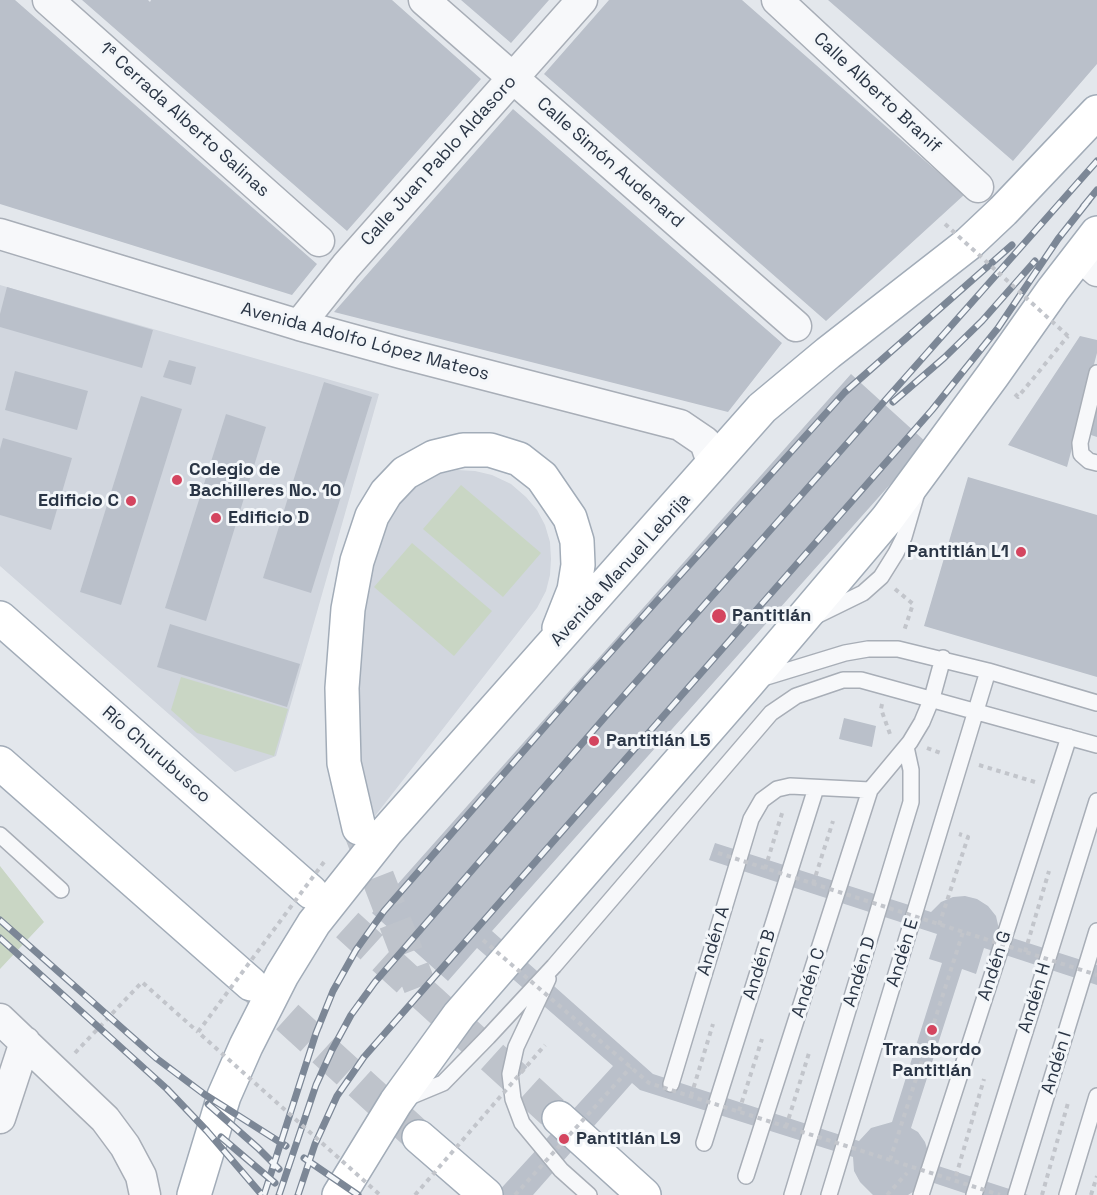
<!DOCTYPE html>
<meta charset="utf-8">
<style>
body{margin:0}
canvas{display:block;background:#e3e7ec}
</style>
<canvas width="1097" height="1195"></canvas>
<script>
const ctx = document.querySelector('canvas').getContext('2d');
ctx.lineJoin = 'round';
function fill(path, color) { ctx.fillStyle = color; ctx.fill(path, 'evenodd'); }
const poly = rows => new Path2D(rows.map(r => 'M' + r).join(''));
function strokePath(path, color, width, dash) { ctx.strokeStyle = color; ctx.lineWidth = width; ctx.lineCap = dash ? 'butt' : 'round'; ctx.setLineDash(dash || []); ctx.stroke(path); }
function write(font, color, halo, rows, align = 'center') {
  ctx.font = font + ' "Space Grotesk",sans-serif'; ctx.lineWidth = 6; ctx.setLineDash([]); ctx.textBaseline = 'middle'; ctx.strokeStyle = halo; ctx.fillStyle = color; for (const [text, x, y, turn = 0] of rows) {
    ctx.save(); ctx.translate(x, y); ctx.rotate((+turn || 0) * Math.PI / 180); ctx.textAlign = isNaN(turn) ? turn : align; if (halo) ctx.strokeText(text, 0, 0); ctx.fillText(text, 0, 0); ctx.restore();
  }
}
fill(poly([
 [0,285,379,394,276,756,235,772,0,566],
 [457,470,475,471,492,475,511,484,526,497,537,510,545,525,550,542,551,559,550,575,546,591,537,608,375,816,357,757,355,649,368,554,407,489,430,476]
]), '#d1d6de');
fill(poly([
 [461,485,541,553,503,597,423,529],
 [412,543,492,611,454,656,374,587],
 [181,677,288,709,274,756,197,733,171,710],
 [0,866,44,922,0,969]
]), '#c9d6c4');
fill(poly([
 [0,0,15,0,317,264,292,295,0,204],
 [82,0,148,0,150,2,151,0,392,0,481,79,347,231],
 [461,0,549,0,511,43],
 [609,0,742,0,964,195,826,321,544,74],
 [828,0,1097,0,1097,64,1013,161],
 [513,109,782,343,728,412,334,312],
 [7,287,153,330,142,368,0,327,0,314],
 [1080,336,1097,340,1097,353,1067,467,1008,445],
 [169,360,196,367,191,385,163,377],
 [15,371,88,391,77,430,5,410],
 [851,374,927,443,492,931,653,1074,859,1141,871,1128,892,1122,942,963,929,959,937,934,709,860,715,843,931,912,941,902,953,897,965,896,977,899,988,906,996,916,1000,934,1097,965,1097,985,984,948,976,974,962,969,911,1128,918,1132,925,1142,929,1155,929,1163,1028,1195,970,1195,925,1180,916,1190,908,1195,873,1195,860,1182,854,1171,853,1157,640,1090,632,1083,533,1195,495,1195,613,1066,477,948,448,981,372,913],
 [324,382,372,397,311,593,263,578],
 [141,396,182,409,121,605,80,592],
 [1096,404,1097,404,1097,437,1091,435],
 [226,414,266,427,206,621,165,608],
 [3,438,72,458,51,530,0,515,0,449],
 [968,477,1097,515,1097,677,924,626],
 [170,624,300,664,287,707,157,667],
 [844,718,876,726,872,747,839,739]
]), '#bac0ca');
strokePath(poly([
 [360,831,420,987],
 [311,892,559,1118],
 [251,984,419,1137]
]), '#bec3cb', 33, [33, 16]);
const service = poly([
 [1097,373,1080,443,1081,454,1089,461,1097,463],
 [816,616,863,593,881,577,896,553,904,537,916,496],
 [760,679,845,653,868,649,898,649,988,671,1097,703],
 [0,835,61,890],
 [548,979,516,1047,510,1074,513,1099,522,1123,561,1170,589,1195],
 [671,1084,751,819,762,800,777,789,790,786,870,790,910,742,922,722,932,698,943,658],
 [407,1098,443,1083,488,1037,554,966,771,713,796,696,843,680,861,680,1097,745],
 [704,1143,816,788],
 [746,1176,870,790],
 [792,1195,911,802,911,770,906,747],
 [829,1195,988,671],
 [921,1195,1069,737],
 [974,1195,1097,801],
 [1016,1195,1097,931],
 [1067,1195,1097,1096]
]);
const minor = poly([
 [48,0,319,241],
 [424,0,796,326],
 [777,0,978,187],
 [0,234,299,325,401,353,680,425,705,442,713,465],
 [1079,255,1097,271],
 [299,325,346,266,582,0],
 [0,1019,105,1119,125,1146,141,1176,145,1195],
 [0,1118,25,1042]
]);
const primary = poly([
 [0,618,311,892],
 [0,763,251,984],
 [359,828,344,763,342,688,348,609,357,561,372,516,386,493,405,473,434,457,463,450,490,450,519,459,542,477,570,518,577,541,578,565,574,590,559,628],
 [559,1118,644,1195],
 [419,1137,486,1195],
 [194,1195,224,1096,246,1046,282,975,314,923,387,831,762,408,828,353,968,244,1003,211,1097,112],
 [339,1195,396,1102,459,1015,748,683,887,519,993,375,1053,290,1097,233]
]);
strokePath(service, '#a8aeb7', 18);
strokePath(minor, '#a8aeb7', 33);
strokePath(primary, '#a2acb8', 36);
strokePath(poly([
 [1015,394,1018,397,1068,336],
 [895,589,913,604,904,631],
 [882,704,881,709,890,734],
 [927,748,943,754],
 [979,765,1035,782],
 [765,869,783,810],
 [813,884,833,821],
 [939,925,968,837,959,834],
 [1025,952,1049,871],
 [75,1053,142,982,198,1032],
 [691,1096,713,1024],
 [739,1111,762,1039],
 [786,1127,809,1053],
 [890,1160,963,932],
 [956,1176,984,1079],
 [887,1195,907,1173],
 [1042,1195,1068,1103],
 [1091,1195,1097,1176]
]), '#c2c5cb', 4, [4.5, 4.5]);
strokePath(service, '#f7f8fa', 15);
strokePath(minor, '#f7f8fa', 30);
strokePath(primary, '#fff', 33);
const rail = poly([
 [1083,207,1097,190],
 [893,402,944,358,982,321,1035,261],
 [0,920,156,1058,204,1094,286,1146],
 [0,938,167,1089,207,1131,262,1195],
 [208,1104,258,1148,279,1169],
 [221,1137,275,1183],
 [304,1158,358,1195],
 [264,1195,316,1033,333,991,356,950,384,911,583,683,845,392,1012,245],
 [279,1195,316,1085,332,1050,351,1015,375,982,612,709,1097,161],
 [298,1195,315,1144,337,1096,364,1057,932,410,998,328,1058,239,1089,200]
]);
strokePath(rail, '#7c8796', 7);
strokePath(rail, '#f3f6f9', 4.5, [14]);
strokePath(poly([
 [945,224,1068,336],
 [718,853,1097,975],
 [324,862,198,1032,380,1195],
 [483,940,649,1083,1000,1195],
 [415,1195,545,1045],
 [515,1195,631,1067]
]), '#c2c5cb', 4, [4.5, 4.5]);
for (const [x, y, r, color] of [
 [177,480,6,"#d4455f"],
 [131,501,6,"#d4455f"],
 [216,518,6,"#d4455f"],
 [1021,552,6,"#d4455f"],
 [719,616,8,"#d4455f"],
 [594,741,6,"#d4455f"],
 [932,1030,6,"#d4455f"],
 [564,1139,6,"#d4455f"]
]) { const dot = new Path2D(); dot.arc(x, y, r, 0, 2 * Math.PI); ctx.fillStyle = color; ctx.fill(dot); strokePath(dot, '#f3f6f9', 2); }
write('18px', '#2a3545', '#f3f6f9', [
 ["Calle Alberto Branif",877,93,43],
 ["1ª Cerrada Alberto Salinas",184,120,42],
 ["Calle Juan Pablo Aldasoro",439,161,-48],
 ["Calle Simón Audenard",610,163,41],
 ["Avenida Adolfo López Mateos",365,342,15],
 ["Avenida Manuel Lebrija",621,570,-48],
 ["Río Churubusco",156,755,41],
 ["Andén A",714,941,-73],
 ["Andén E",903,953,-73],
 ["Andén B",760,965,-73],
 ["Andén G",995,966,-72],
 ["Andén D",860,972,-73],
 ["Andén C",809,983,-72],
 ["Andén H",1035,998,-73],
 ["Andén I",1057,1063,-73]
]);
write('bold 18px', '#2a3545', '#f3f6f9', [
 ["Colegio de",189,470],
 ["Bachilleres No. 10",189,491],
 ["Edificio C",119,501,"right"],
 ["Edificio D",228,518],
 ["Pantitlán L1",1009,552,"right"],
 ["Pantitlán",732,616],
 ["Pantitlán L5",606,741],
 ["Transbordo",932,1050,"center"],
 ["Pantitlán",932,1071,"center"],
 ["Pantitlán L9",576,1139]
], 'left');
</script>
